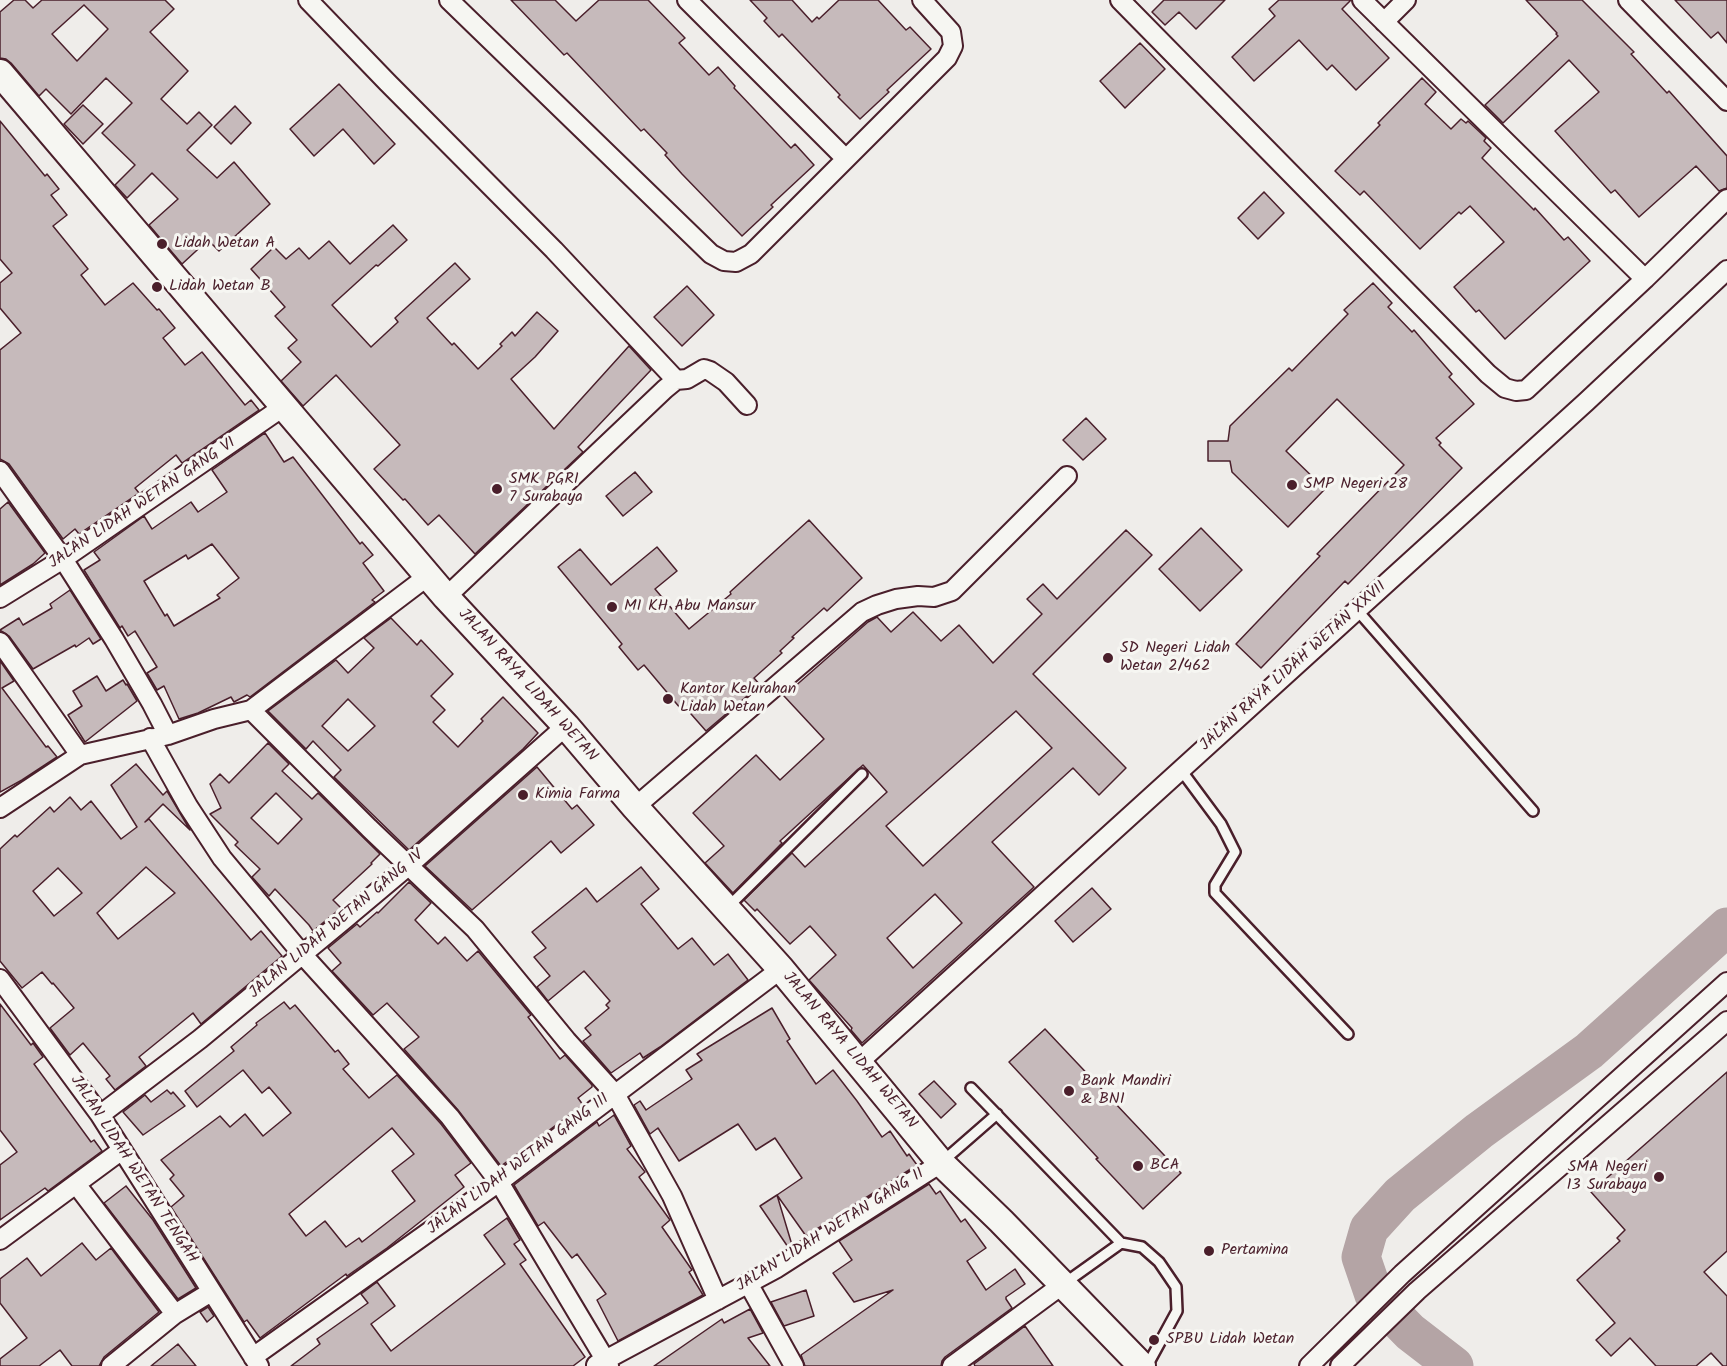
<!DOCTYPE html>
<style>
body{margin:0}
canvas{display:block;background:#efedea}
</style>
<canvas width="1727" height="1366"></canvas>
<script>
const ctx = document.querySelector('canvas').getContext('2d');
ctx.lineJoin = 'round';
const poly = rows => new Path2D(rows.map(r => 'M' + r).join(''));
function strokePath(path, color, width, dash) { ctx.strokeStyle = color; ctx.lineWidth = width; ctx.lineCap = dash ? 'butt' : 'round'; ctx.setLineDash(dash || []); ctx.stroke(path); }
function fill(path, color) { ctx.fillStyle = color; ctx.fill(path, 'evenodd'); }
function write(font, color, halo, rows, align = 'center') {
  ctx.font = font + ' Kalam,sans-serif'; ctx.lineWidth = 6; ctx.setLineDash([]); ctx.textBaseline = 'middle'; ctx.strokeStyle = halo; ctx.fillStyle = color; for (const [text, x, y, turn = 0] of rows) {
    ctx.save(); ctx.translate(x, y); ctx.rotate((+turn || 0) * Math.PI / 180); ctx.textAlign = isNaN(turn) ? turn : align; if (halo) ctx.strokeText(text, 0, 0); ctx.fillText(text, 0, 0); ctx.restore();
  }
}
strokePath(poly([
 [1454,1366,1410,1332,1374,1295,1361,1257,1369,1229,1400,1195,1479,1131,1589,1051,1727,927]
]), '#b4a4a5', 39);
const building = poly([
 [14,0,25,0,33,8,42,0,165,0,174,9,150,32,188,71,161,99,187,124,199,112,212,125,187,150,217,178,234,162,270,204,219,251,208,240,182,264,149,225,178,199,152,173,127,198,115,185,135,165,102,133,132,103,106,78,71,114,46,89,39,96,11,63,6,59,0,58,0,12,14,0],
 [84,5,108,29,77,61,52,34,84,5],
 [511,0,555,0,576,21,599,0,648,0,685,38,679,43,709,75,718,67,735,86,734,88,791,148,795,144,814,165,771,205,773,207,742,236,682,174,665,155,667,153,644,129,641,131,567,53,564,55,511,0],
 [750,0,792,0,812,22,817,17,819,19,839,0,878,0,906,30,910,27,931,49,887,90,889,92,860,119,838,97,840,95,782,34,779,37,764,21,767,18,750,0],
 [1164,0,1225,0,1196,29,1179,12,1165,25,1152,12,1164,0],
 [1279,0,1351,0,1342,9,1389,58,1356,90,1332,65,1327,70,1299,40,1254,81,1232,57,1275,16,1269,9,1279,0],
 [1526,0,1582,0,1634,52,1631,54,1667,93,1669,91,1727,156,1727,188,1719,191,1696,166,1639,217,1615,190,1611,193,1555,131,1599,92,1569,60,1503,123,1485,105,1558,36,1556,34,1557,33,1526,0],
 [1675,0,1727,0,1727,43,1718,32,1711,38,1675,0],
 [1140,43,1165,69,1125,108,1100,81,1140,43],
 [1422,78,1436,92,1425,104,1451,129,1461,119,1466,123,1468,121,1486,138,1484,141,1491,148,1482,158,1534,210,1535,208,1564,240,1568,237,1590,261,1505,339,1479,310,1476,312,1454,287,1504,242,1470,206,1461,214,1459,212,1420,249,1364,191,1360,195,1335,171,1380,125,1378,123,1422,78],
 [339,84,395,144,374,164,343,129,314,156,290,129,339,84],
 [83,105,103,124,83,144,64,124,83,105],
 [235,106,251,123,231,144,214,127,235,106],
 [0,121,45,176,47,174,59,189,51,195,67,215,53,226,88,269,81,275,105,305,133,283,157,310,159,309,175,328,163,338,185,365,202,352,245,405,251,400,259,410,182,463,176,455,135,488,139,493,79,534,75,529,63,539,9,464,0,459,0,350,21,333,0,308,0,283,12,273,0,259,0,121],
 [1264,192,1284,213,1258,239,1238,218,1264,192],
 [393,225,407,240,378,266,376,265,332,305,371,347,398,322,395,318,455,263,470,279,427,318,452,345,454,343,478,369,502,346,500,344,512,332,515,336,537,312,558,331,535,357,511,379,554,429,629,346,651,370,578,447,583,452,475,554,439,515,428,525,405,499,403,500,374,469,400,445,336,375,303,406,281,381,301,362,288,348,297,340,275,316,285,307,251,269,274,247,286,259,299,248,309,259,329,241,350,264,393,225],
 [1373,283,1392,303,1388,307,1412,332,1414,330,1431,350,1452,374,1449,377,1474,404,1436,438,1441,443,1439,445,1462,468,1348,584,1345,581,1261,668,1236,644,1320,556,1317,554,1404,465,1337,399,1286,451,1325,489,1288,527,1232,472,1230,461,1208,461,1208,441,1228,441,1230,426,1289,368,1292,371,1348,314,1344,310,1373,283],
 [687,286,714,315,682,346,654,317,687,286],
 [1086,418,1106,439,1083,460,1063,440,1086,418],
 [265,433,284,462,293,457,360,544,362,542,373,555,363,563,384,591,372,600,375,602,250,697,247,695,234,702,231,697,198,713,179,719,164,686,157,690,147,673,157,667,135,631,128,636,122,626,120,628,84,570,100,560,94,552,144,516,152,529,191,502,198,512,227,492,212,470,265,433],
 [212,544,239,578,217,595,220,598,174,626,167,614,165,616,144,581,186,555,188,559,212,544],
 [635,472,652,492,623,516,606,496,635,472],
 [8,502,45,553,33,564,0,585,0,509,8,502],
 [809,520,862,578,827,611,824,608,792,637,794,638,780,651,782,653,754,678,760,685,706,731,684,706,681,709,644,665,638,670,619,647,622,644,558,567,580,549,611,585,657,547,677,571,655,589,689,629,731,594,730,592,809,520],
 [1201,528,1242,570,1200,611,1159,569,1201,528],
 [1126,530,1152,555,1033,674,1126,768,1099,795,1073,768,992,842,1034,887,862,1043,851,1030,852,1028,809,980,836,955,810,926,790,944,757,909,755,911,744,900,792,853,805,867,887,792,863,765,780,841,782,843,733,893,705,863,724,846,693,813,756,755,780,780,824,739,784,696,868,622,877,617,891,632,913,612,941,641,959,625,993,663,1042,614,1027,599,1043,584,1057,599,1126,530],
 [1016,711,1052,748,923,866,886,826,1016,711],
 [935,894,962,923,913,968,887,938,935,894],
 [70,590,101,639,93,644,89,638,76,647,75,645,33,669,9,636,0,630,19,618,23,625,52,608,50,604,70,590],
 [391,618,417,645,421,640,453,674,431,696,445,710,433,722,458,747,483,721,481,719,503,697,538,733,523,749,409,850,334,777,341,770,313,741,306,749,268,711,336,660,348,673,374,648,364,638,391,618],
 [348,699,375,726,348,751,322,726,348,699],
 [0,661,14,681,2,688,46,747,48,746,57,757,22,780,0,792,0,661],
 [97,676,106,691,123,680,126,685,127,684,137,701,85,742,68,715,82,706,73,691,97,676],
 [268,743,289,764,282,771,312,799,318,793,380,854,371,863,372,864,333,900,341,908,313,931,309,925,275,889,269,896,252,877,260,869,235,845,238,842,210,814,221,808,210,784,220,774,229,783,268,743],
 [276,793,302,819,278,844,251,818,276,793],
 [136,764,163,795,167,791,190,830,163,804,145,822,149,819,251,940,261,931,282,956,201,1024,193,1013,139,1057,146,1066,115,1090,106,1079,110,1076,83,1043,70,1055,50,1028,74,1008,53,983,52,984,42,972,22,988,0,961,0,849,15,835,17,837,50,807,54,812,70,797,81,810,91,801,121,839,137,827,111,785,136,764],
 [146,867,175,893,118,939,97,913,146,867],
 [58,868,82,893,54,916,33,891,58,868],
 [537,767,572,809,577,805,594,825,561,853,551,841,472,910,425,866,537,767],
 [641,867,659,889,641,904,678,949,692,938,714,965,728,954,748,980,660,1047,643,1058,640,1053,611,1073,583,1041,591,1035,585,1028,609,1008,606,1005,610,1001,584,971,548,1001,537,987,550,976,534,957,546,948,532,932,586,888,597,902,641,867],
 [409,882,431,903,415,920,438,944,445,937,467,961,478,951,531,1015,528,1017,560,1059,565,1055,592,1085,592,1087,578,1098,583,1105,501,1166,458,1110,404,1049,419,1037,387,1003,373,1015,332,971,341,963,328,948,357,924,360,927,377,912,378,913,409,882],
 [1092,888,1111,909,1073,942,1055,921,1092,888],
 [284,1002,290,1009,295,1005,335,1052,338,1050,349,1064,343,1069,369,1098,397,1075,441,1124,471,1163,455,1175,464,1187,387,1248,347,1276,346,1274,260,1338,247,1320,244,1322,171,1207,184,1196,170,1179,174,1175,161,1160,220,1116,230,1127,245,1114,263,1136,291,1113,269,1087,262,1093,243,1070,197,1107,185,1091,234,1051,231,1047,257,1025,256,1023,284,1002],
 [392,1128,414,1154,392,1171,415,1201,362,1242,359,1238,346,1247,325,1221,306,1236,289,1214,392,1128],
 [0,1004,31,1045,33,1043,43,1057,34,1064,91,1142,94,1140,102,1151,48,1191,45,1188,0,1220,0,1165,17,1152,0,1130,0,1004],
 [772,1008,790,1039,787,1041,816,1084,833,1070,857,1101,882,1137,890,1131,907,1156,909,1154,917,1165,806,1236,777,1195,802,1178,775,1138,756,1150,738,1124,679,1161,658,1128,650,1134,634,1105,640,1101,646,1110,692,1079,686,1070,702,1060,697,1054,772,1008],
 [1045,1029,1181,1173,1143,1209,1096,1159,1098,1158,1009,1062,1045,1029],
 [1727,1072,1727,1251,1704,1272,1727,1296,1727,1366,1723,1366,1711,1353,1696,1366,1656,1366,1630,1338,1611,1356,1596,1340,1615,1323,1577,1280,1620,1241,1617,1238,1625,1230,1591,1192,1727,1072],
 [934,1081,956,1104,941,1118,919,1094,934,1081],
 [167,1090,171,1094,173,1092,185,1106,143,1135,123,1112,145,1095,151,1102,167,1090],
 [614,1115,631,1146,627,1149,645,1172,639,1177,670,1220,662,1227,692,1270,689,1272,703,1295,618,1341,597,1300,606,1294,577,1254,572,1258,544,1222,538,1226,514,1185,597,1122,599,1126,614,1115],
 [929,1184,936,1194,940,1191,961,1222,965,1219,986,1248,967,1261,986,1290,1015,1269,1025,1284,1006,1297,1006,1299,1012,1308,945,1357,942,1361,941,1366,805,1366,801,1355,893,1290,854,1302,833,1273,852,1260,839,1241,929,1184],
 [126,1186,153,1220,196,1288,178,1299,104,1203,126,1186],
 [777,1195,792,1245,788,1247,760,1206,777,1195],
 [507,1218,520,1240,514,1244,526,1260,520,1264,585,1357,573,1366,291,1366,320,1344,317,1339,368,1303,361,1294,377,1282,395,1306,371,1324,391,1351,505,1264,484,1235,507,1218],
 [82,1243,96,1260,111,1248,159,1312,104,1357,99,1366,72,1366,60,1350,39,1366,0,1366,0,1359,27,1338,0,1303,0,1279,27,1258,41,1276,82,1243],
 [806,1290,814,1316,784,1326,771,1302,806,1290],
 [208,1307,214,1316,207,1322,200,1312,208,1307],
 [750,1309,763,1333,748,1338,770,1366,654,1366,722,1319,724,1323,750,1309],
 [1025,1326,1053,1366,975,1366,974,1364,1025,1326],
 [178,1344,196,1366,151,1366,178,1344]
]);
fill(building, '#c6babb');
strokePath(building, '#4a1f2b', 1.5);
const service = poly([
 [1357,610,1533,811],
 [1181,770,1221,824,1235,852,1215,885,1215,893,1348,1034],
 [727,908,862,774],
 [971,1088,1121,1243,1142,1247,1159,1262,1176,1287,1177,1311,1147,1366],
 [942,1162,997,1114],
 [1065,1283,1121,1243]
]);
const minor = poly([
 [308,0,387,82,554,250,676,380],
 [449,0,711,254,724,261,736,262,751,254,947,58,953,46,951,32,922,0],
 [687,0,846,159],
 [1120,0,1488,374,1505,388,1516,391,1526,390,1645,279,1727,199],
 [1362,0,1645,279],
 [1628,0,1727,101],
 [1384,22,1406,0],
 [0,471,63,559,114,639,152,704,168,735],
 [446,597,665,389,676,380,687,379,704,369,710,371,726,382,747,405],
 [0,598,63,559,283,407],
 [0,642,80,755],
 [251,710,369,828,475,929,567,1041,615,1094,672,1196,718,1300],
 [150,738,188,806,222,858,302,954,450,1117,499,1182,609,1366],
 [635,807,862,612,877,605,896,599,918,596,934,597,952,591,1067,476],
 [0,808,80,755,168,735,214,719,251,710,428,576],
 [0,979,100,1115,259,1366],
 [859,1062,1586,402,1727,270],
 [100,1115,200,1039,345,919,408,866,566,726],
 [76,1184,175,1314],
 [0,1240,122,1150],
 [748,1283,794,1366],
 [253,1357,499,1182,781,969],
 [596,1365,777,1268,941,1163],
 [111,1366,175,1314,211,1292],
 [952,1366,1062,1285],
 [1309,1366,1402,1274,1727,982],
 [1340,1366,1417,1291,1727,1021]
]);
const secondary = poly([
 [0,73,446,597,566,726,635,807,781,969,941,1163,1001,1221,1142,1366]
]);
strokePath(service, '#4a1f2b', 14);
strokePath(minor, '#4a1f2b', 22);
strokePath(secondary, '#4a1f2b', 30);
strokePath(service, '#f6f6f2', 9);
strokePath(minor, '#f6f6f2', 18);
strokePath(secondary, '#f6f6f2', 26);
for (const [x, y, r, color] of [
 [162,244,6,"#4a1f2b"],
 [157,287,6,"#4a1f2b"],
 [1292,485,6,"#4a1f2b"],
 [497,489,6,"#4a1f2b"],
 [612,607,6,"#4a1f2b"],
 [1108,658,6,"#4a1f2b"],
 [668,699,6,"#4a1f2b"],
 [523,795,6,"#4a1f2b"],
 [1069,1091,6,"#4a1f2b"],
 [1138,1166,6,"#4a1f2b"],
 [1659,1177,6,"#4a1f2b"],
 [1209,1251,6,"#4a1f2b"],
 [1154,1340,6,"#4a1f2b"]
]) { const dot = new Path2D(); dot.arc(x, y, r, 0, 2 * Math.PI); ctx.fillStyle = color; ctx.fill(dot); strokePath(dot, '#f6f6f2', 2); }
write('16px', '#4a1f2b', '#f6f6f2', [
 ["Lidah Wetan A",174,244],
 ["Lidah Wetan B",169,287],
 ["SMK PGRI",509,480],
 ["7 Surabaya",509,498],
 ["SMP Negeri 28",1304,485],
 ["MI KH Abu Mansur",624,607],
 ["SD Negeri Lidah",1120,649],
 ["Wetan 2/462",1120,667],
 ["Kantor Kelurahan",680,690],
 ["Lidah Wetan",680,708],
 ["Kimia Farma",535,795],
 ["Bank Mandiri",1081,1082],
 ["& BNI",1081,1100],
 ["BCA",1150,1166],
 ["SMA Negeri",1647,1168,"right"],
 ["13 Surabaya",1647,1186,"right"],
 ["Pertamina",1221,1251],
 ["SPBU Lidah Wetan",1166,1340]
], 'left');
write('16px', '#4a1f2b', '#f6f6f2', [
 ["JALAN LIDAH WETAN GANG VI",143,504,-34],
 ["JALAN RAYA LIDAH WETAN XXVII",1294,667,-42],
 ["JALAN RAYA LIDAH WETAN",527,686,48],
 ["JALAN LIDAH WETAN GANG IV",337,925,-40],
 ["JALAN RAYA LIDAH WETAN",849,1051,50],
 ["JALAN LIDAH WETAN GANG III",519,1165,-37],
 ["JALAN LIDAH WETAN TENGAH",133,1170,57],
 ["JALAN LIDAH WETAN GANG II",831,1231,-32]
]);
</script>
